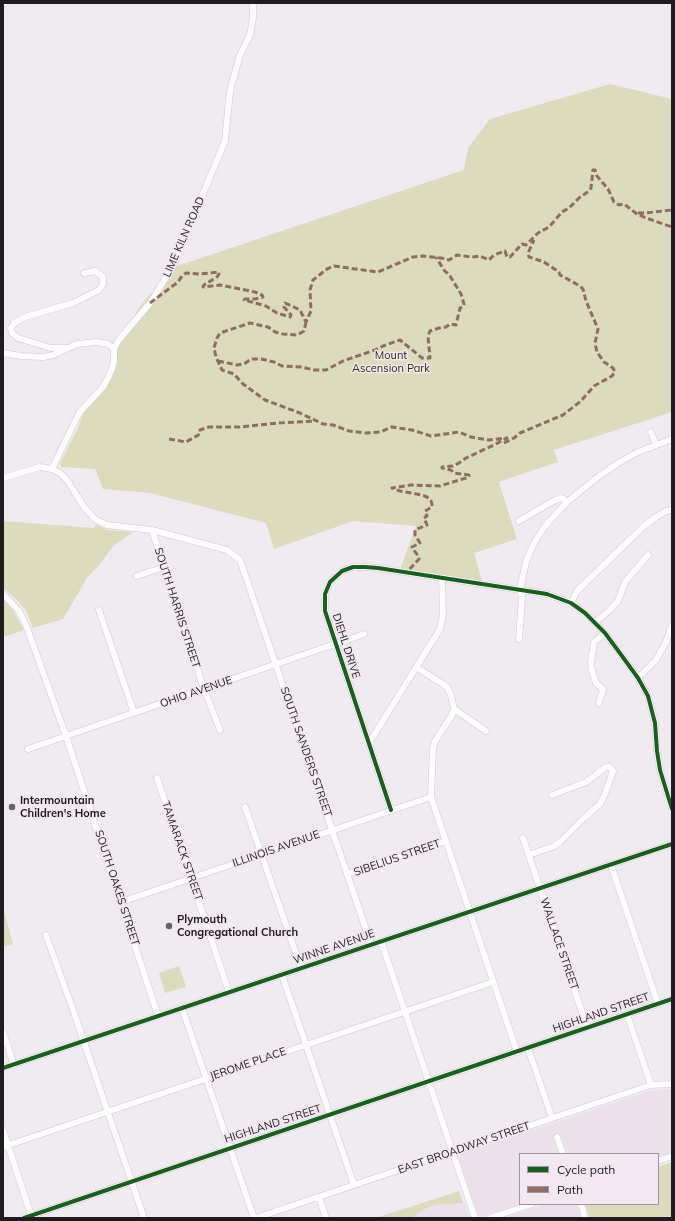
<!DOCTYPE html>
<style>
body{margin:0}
#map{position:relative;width:675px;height:1221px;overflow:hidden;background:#f0ebf0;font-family:Mulish,sans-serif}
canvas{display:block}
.frame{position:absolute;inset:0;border:4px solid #1f1c1f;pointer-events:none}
.legend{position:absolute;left:519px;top:1153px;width:140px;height:52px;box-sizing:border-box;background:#f3e8f1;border:1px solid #9e969d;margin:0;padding:5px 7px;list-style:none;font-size:12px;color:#1f1c1f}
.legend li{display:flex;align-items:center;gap:8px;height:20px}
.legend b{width:20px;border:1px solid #9e969d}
</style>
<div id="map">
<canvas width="675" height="1221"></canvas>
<div class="frame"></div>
<ul class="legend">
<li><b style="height:5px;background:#1b5e20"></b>Cycle path</li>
<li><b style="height:5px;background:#8d6e63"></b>Path</li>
</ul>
</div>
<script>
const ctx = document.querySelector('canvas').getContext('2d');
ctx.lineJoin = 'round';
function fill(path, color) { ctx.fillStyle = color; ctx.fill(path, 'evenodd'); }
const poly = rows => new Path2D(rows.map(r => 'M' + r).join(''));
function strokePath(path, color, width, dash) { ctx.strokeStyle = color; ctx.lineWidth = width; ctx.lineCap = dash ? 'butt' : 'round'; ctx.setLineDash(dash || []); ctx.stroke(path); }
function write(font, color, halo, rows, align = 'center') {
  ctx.font = font + ' Mulish,sans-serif'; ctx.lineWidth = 3; ctx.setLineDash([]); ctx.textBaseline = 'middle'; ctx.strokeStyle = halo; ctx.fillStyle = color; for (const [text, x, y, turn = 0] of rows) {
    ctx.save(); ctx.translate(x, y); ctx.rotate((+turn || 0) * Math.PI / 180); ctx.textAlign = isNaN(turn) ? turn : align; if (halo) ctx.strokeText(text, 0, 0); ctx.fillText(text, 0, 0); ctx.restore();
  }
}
fill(poly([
 [664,1089,672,1090,672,1152,658,1157,658,1154,568,1154,561,1134,553,1136,559,1154,520,1154,520,1204,483,1216,478,1215,459,1158,461,1154,647,1092],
 [465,1203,470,1218,412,1218,425,1209,435,1205],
 [546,1204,576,1204,581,1218,505,1218]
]), '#ece0eb');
fill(poly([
 [610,84,672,99,672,412,554,450,558,462,499,482,517,539,474,553,482,581,400,569,416,526,353,521,274,549,266,523,150,493,103,489,95,469,61,467,60,463,78,428,84,412,107,387,115,371,116,350,138,309,147,297,159,287,168,269,464,170,468,148,490,119],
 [3,521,93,528,97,525,108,530,133,532,113,546,101,563,87,578,63,619,33,628,26,611,18,601,3,588],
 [3,599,13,610,24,630,3,637],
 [3,907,13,944,3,947],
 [179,966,186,987,165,993,159,973],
 [672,1162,672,1218,590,1218,585,1204,658,1204,658,1167],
 [459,1191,463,1203,435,1205,425,1209,412,1218,379,1218,379,1217]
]), '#dcdbbd');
const minor = poly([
 [3,4,5,3],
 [68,348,51,348,18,338,12,333,11,328,14,323,25,317,73,303,99,290,103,284,103,277,95,271,84,273],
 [3,353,21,356,43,357,53,355,77,344,96,342,108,344,114,349],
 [651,432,656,445],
 [52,469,79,413,103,387,109,376,114,362,114,349,118,341,150,303,172,268,225,141,229,100,231,87,240,55,250,35,253,18,253,3],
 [3,478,40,467,52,469,60,473,67,480,84,507,96,520,107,525,152,530,227,550,240,560,371,944],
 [519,521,555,500,562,498,567,502],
 [152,530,204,689,220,730],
 [137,576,164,567],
 [3,594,19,611,26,625,66,736,158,1016],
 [571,603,577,591,644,526,656,517,666,511,672,510],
 [99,610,134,713],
 [595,622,610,610,618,601,625,582,648,555],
 [519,639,522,597,520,589,526,562,533,545,545,526,567,502,599,476,620,462,638,452,672,439],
 [416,667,443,684,447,687,451,695,454,709,452,715,435,741,433,748,431,797,517,1052],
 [638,678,656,660,666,642,672,625],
 [599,703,603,689,596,683,592,671,591,662,594,642,605,633],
 [454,709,486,731],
 [369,743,440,629,443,614,442,578],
 [28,749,364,634],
 [157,778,229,992],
 [245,807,301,968],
 [391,810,325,611,325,594,330,582,342,571,353,567,365,567,378,568,547,594,571,603,585,613,605,633,622,656,638,678,648,696,655,723,657,751,660,770,672,809],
 [523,838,587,1027],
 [529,855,554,846,561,841,583,819,592,811,600,804,605,794,613,771,610,767,606,767,586,782,552,795],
 [611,865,658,1004],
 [347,874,446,841],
 [121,902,431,797],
 [46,935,72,1007,144,1218],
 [381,941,475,1218],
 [282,975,354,1185],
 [182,1008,254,1218],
 [627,1014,651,1085],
 [3,1032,14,1065],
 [528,1048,552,1118],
 [3,1068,672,844],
 [3,1130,32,1218],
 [557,1137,563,1154],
 [3,1147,493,982],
 [658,1161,672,1156],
 [319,1197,326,1218],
 [581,1204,585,1218],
 [24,1218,672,999],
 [256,1218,609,1099,651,1085,672,1084],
 [490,1218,532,1204]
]);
strokePath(minor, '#cdc9cd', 7);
strokePath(minor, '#fdfcfd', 6);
strokePath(poly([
 [638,213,645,213,672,210],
 [150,303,178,282,182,276,186,273,200,274,219,272,219,274,217,277,204,285,203,287,220,285,255,292,262,295,263,297,255,299,245,299,244,300,266,306,277,313,290,317,291,315,284,307,285,303,300,310,306,322,311,311,310,290,313,280,327,269,334,266,378,272,413,257,423,256,441,258,449,260,457,255,472,257,480,256,489,260,494,255,505,251,507,257,510,257,522,244,526,245,538,233,549,227,562,212,569,208,579,198,589,191,591,188,593,170,595,170,597,176,608,189,614,202,619,205,624,204,637,214,646,218,672,227],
 [306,322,304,331,297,335,283,334,275,332,268,327,250,323,220,333,217,338,214,348,216,357,222,370,234,374,243,384,265,400,300,413,323,424,333,425,349,431,365,433,380,432,392,427,412,430,431,436,459,432,471,437,489,440,507,438,494,445,466,458,459,463,453,466,442,467,442,468,451,470,454,473,469,475,469,476,466,478,440,486,411,485,392,488,400,491,422,495,427,497,431,501,432,504,432,507,425,511,427,516,424,518,427,525,415,530,415,535,420,543,412,547,413,549,419,557,419,559,406,573],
 [218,361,237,365,244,364,251,359,261,359,274,362,282,366,301,367,314,370,326,370,343,361,375,350,383,346,400,340,422,358,430,358,428,336,430,331,439,328,446,327,450,324,456,325,460,308,463,307,464,304,461,294,450,276,444,270,436,257],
 [169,439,186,442,200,434,200,430,209,427,240,427,278,423,315,421],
 [504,443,514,438,520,433,563,415,581,401,594,386,612,376,615,372,613,368,604,362,597,352,595,343,598,329,586,301,583,289,580,286,560,275,559,272,544,262,529,257,528,253,534,240]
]), '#8d6e63', 3, [6, 3]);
strokePath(poly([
 [391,810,325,611,325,594,330,582,342,571,353,567,365,567,378,568,547,594,571,603,585,613,605,633,622,656,638,678,648,696,655,723,657,751,660,770,672,809],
 [3,1068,672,844],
 [24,1218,672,999]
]), '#1b5e20', 4);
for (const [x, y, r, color] of [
 [12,807,4,"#686468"],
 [169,926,4,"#686468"]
]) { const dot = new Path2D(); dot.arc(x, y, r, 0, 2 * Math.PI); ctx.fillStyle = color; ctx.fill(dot); strokePath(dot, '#f3e8f1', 1.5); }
write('11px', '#1f1c1f', '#f3e8f1', [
 ["LIME KILN ROAD",184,237,-66],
 ["SOUTH HARRIS STREET",177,608,72],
 ["DIEHL DRIVE",346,646,72],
 ["OHIO AVENUE",196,692,-19],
 ["SOUTH SANDERS STREET",306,752,71],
 ["ILLINOIS AVENUE",276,849,-19],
 ["TAMARACK STREET",182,851,71],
 ["SIBELIUS STREET",397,858,-19],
 ["SOUTH OAKES STREET",117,888,72],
 ["WALLACE STREET",559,944,71],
 ["WINNE AVENUE",334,947,-19],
 ["HIGHLAND STREET",601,1013,-19],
 ["JEROME PLACE",248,1064,-19],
 ["HIGHLAND STREET",273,1124,-18],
 ["EAST BROADWAY STREET",464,1148,-19]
]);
write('11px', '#2b2c07', '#f3e8f1', [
 ["Mount",391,356],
 ["Ascension Park",391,369]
]);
write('bold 11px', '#1f1c1f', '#f3e8f1', [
 ["Intermountain",20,801],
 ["Children's Home",20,814],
 ["Plymouth",177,920],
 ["Congregational Church",177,933]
], 'left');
</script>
